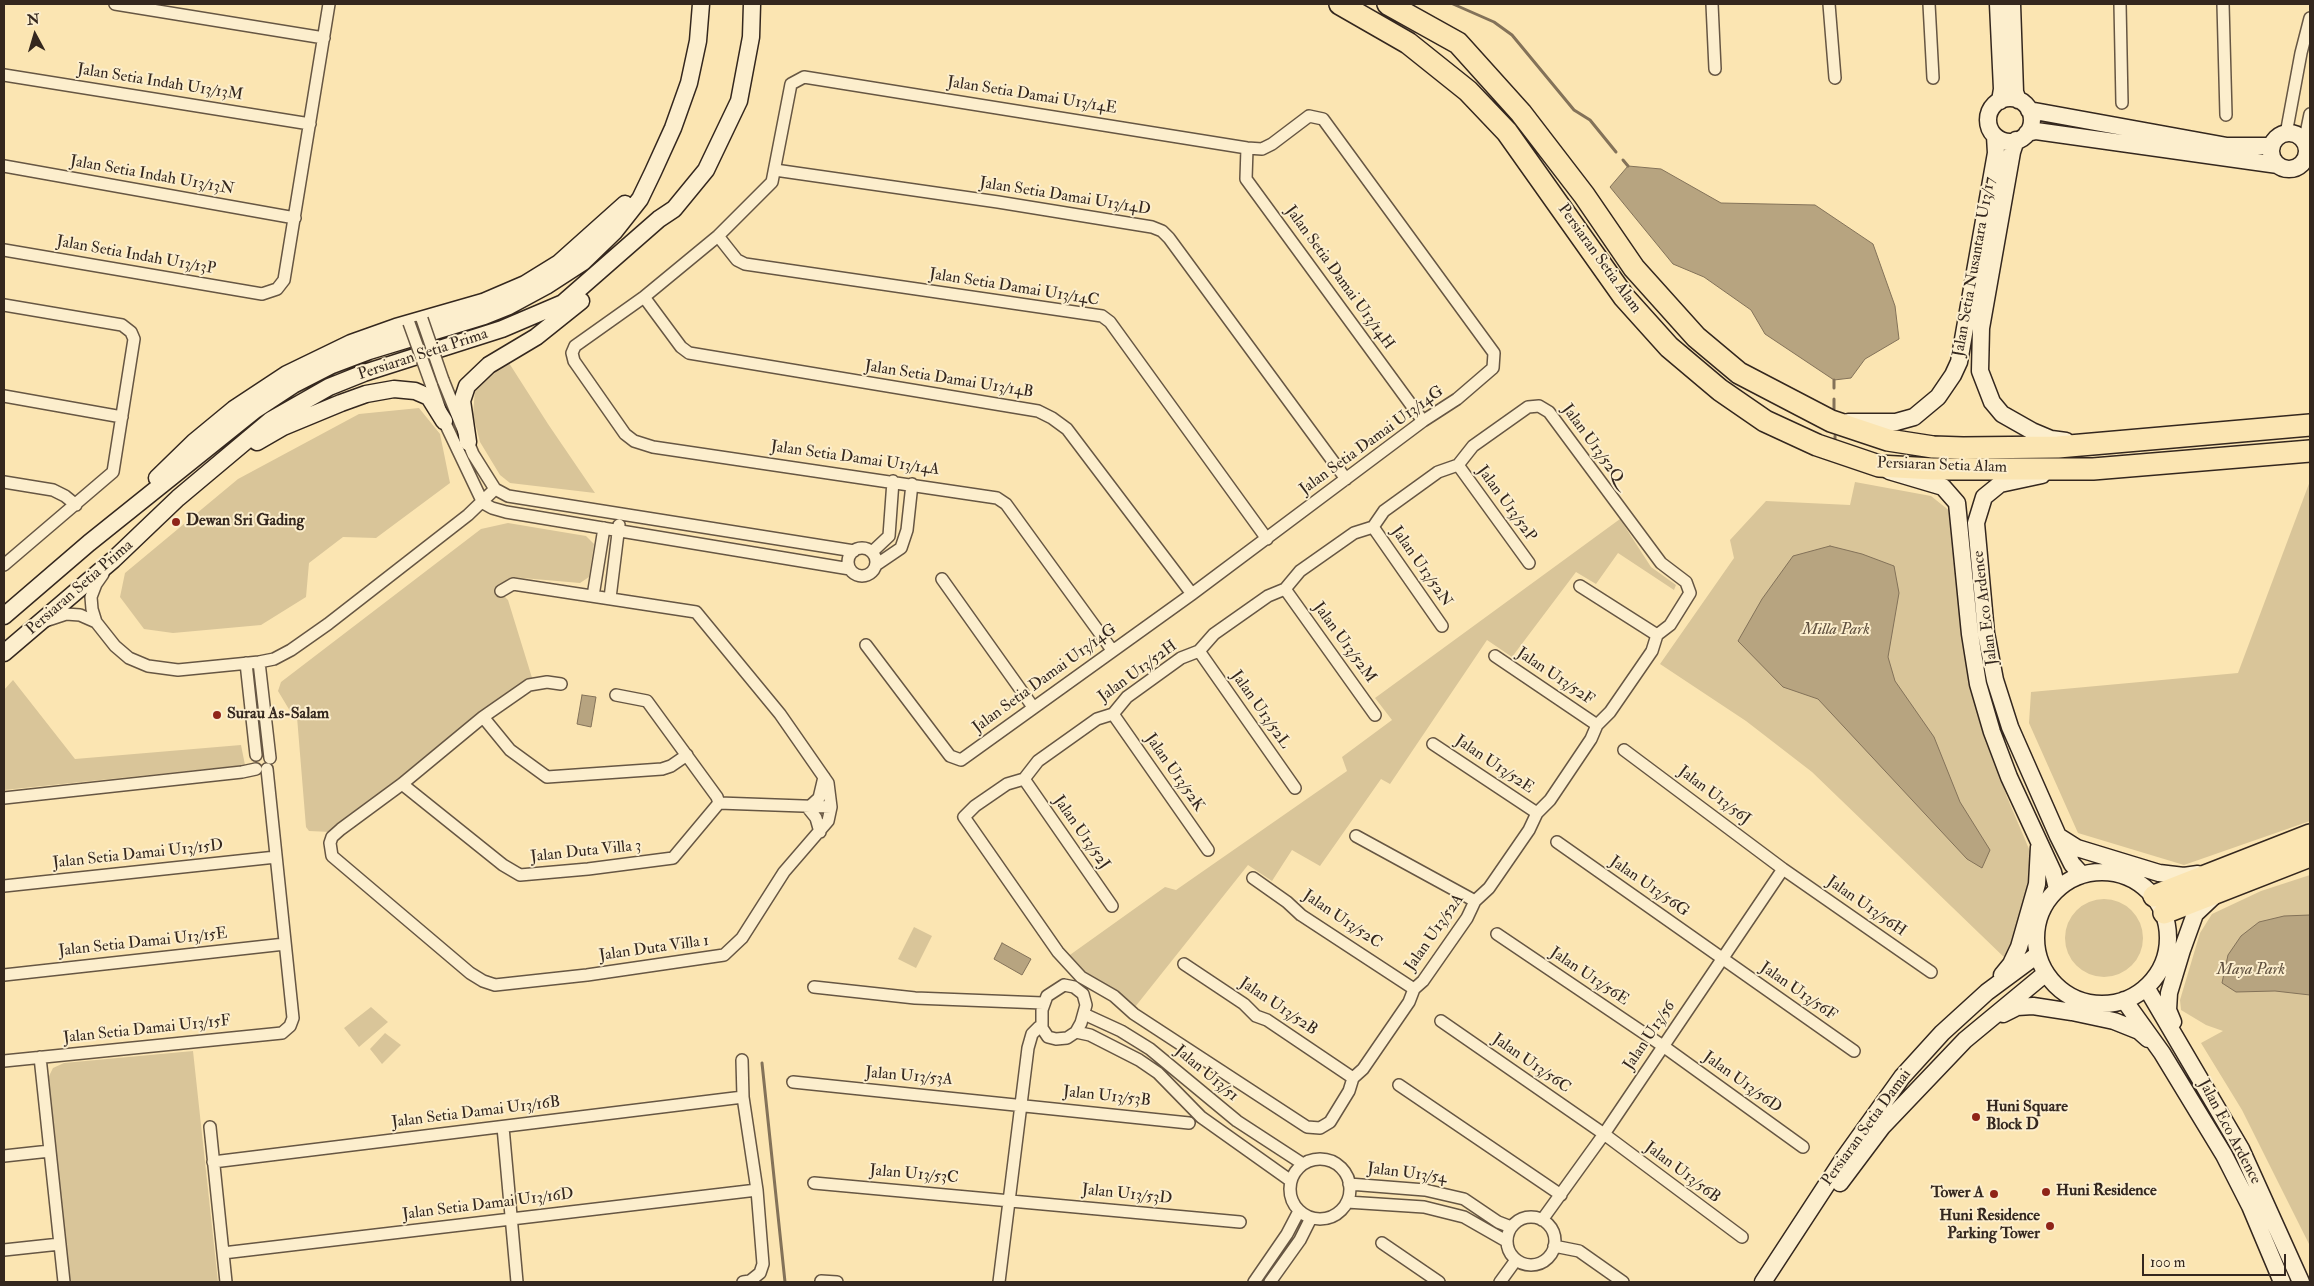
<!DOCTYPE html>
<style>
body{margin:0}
#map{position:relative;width:2314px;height:1286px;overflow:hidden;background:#fbe5b2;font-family:"IM FELL Double Pica",serif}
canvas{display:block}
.frame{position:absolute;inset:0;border:5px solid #34271e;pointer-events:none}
.north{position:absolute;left:10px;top:10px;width:50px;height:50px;-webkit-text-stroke:4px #fceecd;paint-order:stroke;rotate:354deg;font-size:14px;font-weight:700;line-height:20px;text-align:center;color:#34271e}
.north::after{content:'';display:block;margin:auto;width:18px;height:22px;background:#34271e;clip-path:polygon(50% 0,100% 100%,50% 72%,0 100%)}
.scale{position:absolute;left:2142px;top:1254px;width:144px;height:22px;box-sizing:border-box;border:2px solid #34271e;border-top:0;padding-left:6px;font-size:15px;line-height:18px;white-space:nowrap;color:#34271e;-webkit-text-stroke:4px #fceecd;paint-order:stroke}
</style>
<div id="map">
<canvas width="2314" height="1286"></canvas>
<div class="frame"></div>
<div class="north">N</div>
<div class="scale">100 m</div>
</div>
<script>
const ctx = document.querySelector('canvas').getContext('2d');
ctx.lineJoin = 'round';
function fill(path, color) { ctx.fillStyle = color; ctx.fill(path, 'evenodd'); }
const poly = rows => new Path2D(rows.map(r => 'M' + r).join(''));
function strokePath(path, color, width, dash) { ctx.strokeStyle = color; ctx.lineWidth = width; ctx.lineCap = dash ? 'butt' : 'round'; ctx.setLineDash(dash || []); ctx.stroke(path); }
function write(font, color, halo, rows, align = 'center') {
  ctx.font = font + ' "IM FELL Double Pica",serif'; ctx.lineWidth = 4; ctx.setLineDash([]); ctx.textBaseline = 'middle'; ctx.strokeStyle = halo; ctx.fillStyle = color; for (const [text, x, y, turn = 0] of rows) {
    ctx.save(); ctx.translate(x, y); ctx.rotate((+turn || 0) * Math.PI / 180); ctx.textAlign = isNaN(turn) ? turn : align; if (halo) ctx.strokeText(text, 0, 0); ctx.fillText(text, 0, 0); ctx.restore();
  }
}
fill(poly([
 [509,363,548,424,595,493,510,483,500,475,480,442,473,415,475,389,490,374],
 [419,408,440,434,450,483,376,538,343,537,309,563,306,597,261,625,173,633,144,629,120,597,125,573,238,479,359,414],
 [2310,481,2310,821,2184,865,2078,833,2029,723,2031,692,2238,673],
 [1855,482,1931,496,1951,512,1982,724,2007,797,2032,856,2034,869,2008,961,1812,772,1746,721,1660,664,1734,558,1730,540,1766,501,1850,505],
 [1620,519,1651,567,1676,585,1674,590,1618,553,1596,584,1576,572,1512,657,1487,640,1390,784,1381,779,1320,866,1292,850,1272,881,1248,865,1135,1007,1116,990,1089,975,1067,957,1165,887,1176,890,1347,771,1342,757,1392,720,1375,698],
 [508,523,586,536,594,544,589,577,580,583,511,577,497,589,508,600,533,681,506,695,331,832,309,831,306,827,297,717,290,711,278,691,281,682,481,529],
 [13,680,75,759,241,745,245,765,4,790,4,690],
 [2310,875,2310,1246,2242,1110,2201,1043,2223,1031,2206,1025,2181,1010,2180,1000,2200,933,2212,914,2261,891],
 '2065 938a39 39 0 1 1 78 0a39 39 0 1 1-78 0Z',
 [914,927,932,936,916,968,898,959],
 [371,1007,388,1022,359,1047,344,1028],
 [385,1033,401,1045,382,1064,370,1049],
 [193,1051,218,1282,70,1282,48,1078,53,1068,64,1063]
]), '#d9c599');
const water = poly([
 [1628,166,1661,169,1721,203,1815,205,1873,244,1895,306,1899,339,1865,359,1851,378,1834,380,1765,334,1751,310,1704,277,1673,264,1610,187,1628,166],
 [1830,546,1862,554,1894,566,1899,593,1888,657,1895,681,1934,737,1960,802,1990,850,1982,868,1967,859,1818,699,1783,687,1738,641,1762,599,1793,556,1830,546],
 [582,695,596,697,591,727,577,724,582,695],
 [2310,915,2310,995,2275,991,2236,992,2222,983,2228,955,2241,936,2259,922,2284,916,2310,915],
 [1002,943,1031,959,1022,975,994,959,1002,943]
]);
fill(water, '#b7a480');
strokePath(water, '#837259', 1);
strokePath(poly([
 [1453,4,1494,22,1512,35,1574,110,1590,120,1616,152],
 [1623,160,1628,166],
 [1834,380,1834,388],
 [1834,399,1834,409],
 [1835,436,1835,443],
 [762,1063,785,1282]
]), '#837259', 3);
const street = poly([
 [115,4,324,38],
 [1712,4,1715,69],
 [1829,4,1835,78],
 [1929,4,1933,78],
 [2120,4,2122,103],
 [2223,4,2226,115],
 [4,75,310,124],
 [2286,134,2301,53,2310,18],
 [2304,143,2310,114],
 [1247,148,1246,179,1423,421],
 [4,166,295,218],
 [775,170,998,202,1152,227,1162,231,1169,238,1346,479],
 [718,236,737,260,745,264,1102,316,1110,322,1267,539],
 [4,250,262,294,277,289,284,280,329,4],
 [644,297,681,347,689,353,1038,411,1052,418,1067,429,1192,594],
 [4,305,122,325,131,332,134,339,113,472,4,565],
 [443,380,473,454,495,489,508,496,854,551],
 [431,384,444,421,483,503,492,508,506,512,850,569],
 [4,396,122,417],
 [1539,406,1549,412,1661,563,1686,582,1690,593,1670,625,1657,635,1652,651,1610,712,1597,725,1591,739,1550,800,1537,813,1529,830,1489,888,1475,901,1467,918,1423,981,1414,989,1409,1002,1363,1069,1353,1078,1349,1091,1330,1122,1320,1128,1307,1127,1134,1014,1114,996,1081,977,1058,952,964,817,975,806,1007,784,1024,779,1038,761,1097,719,1113,714,1127,697,1181,658,1199,651,1214,634,1268,596,1285,589,1300,571,1354,533,1373,527,1384,511,1438,472,1458,465,1473,446,1528,407,1539,406],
 [1458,465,1529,563],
 [4,482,53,490,65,496,76,505],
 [1373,527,1442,626],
 '848 562a14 14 0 1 1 28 0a14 14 0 1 1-28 0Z',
 [872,552,889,536,893,481],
 [876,565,901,548,907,530,912,484],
 [103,574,96,584,91,597,92,609,96,622,115,646,129,658,148,666,178,670,259,662,274,659,291,650,328,624,468,515,495,489],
 [942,579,1033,707],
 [1580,586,1657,635],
 [1285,589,1375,715],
 [501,591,513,584,696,612,780,714,828,783,831,807,828,821,784,872,742,938,724,955,587,975,495,985,483,981,470,973,332,856,330,843,332,837,341,829,402,784,483,717,529,685,547,682,561,684],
 [593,596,604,528],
 [610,598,619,525],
 [45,621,66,614,80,615,96,622],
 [866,645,950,756,961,760,1192,594,1423,421,1457,399,1493,368,1494,353,1323,119,1309,116,1272,144,1262,149,1247,148,804,77,791,84,772,182,718,236,644,297,575,346,572,353,574,361,625,434,634,441,653,447,997,498,1006,504,1112,650],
 [1199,651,1295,788],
 [1495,656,1597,725],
 [259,662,270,758],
 [246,663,256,755],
 [616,695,647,701,717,797,719,803],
 [1113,714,1208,850],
 [483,717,510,750,547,777,662,769,671,766,687,755],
 [1433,744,1537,813],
 [1624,750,1783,869,1931,972],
 [1024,779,1112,906],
 [402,784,503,865,520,875,588,869,673,858,719,803],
 [4,798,242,772,256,769],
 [719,803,831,807],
 [820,832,816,818,808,808,819,798,824,777],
 [1356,836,1475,901],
 [1557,842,1854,1051],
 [1253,878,1287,902,1301,915,1414,989],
 [4,886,276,857],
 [1497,934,1663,1046,1803,1147],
 [1184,964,1244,1004,1256,1016,1267,1020,1353,1078],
 [4,975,285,944],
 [1064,985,1074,987,1083,994,1086,1005,1081,1023,1076,1032,1067,1038,1056,1039,1048,1037,1042,1028,1042,1010,1047,996,1064,985],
 [814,987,915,998,1043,1003],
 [1084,1014,1121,1031,1150,1049,1237,1121,1303,1164],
 [1441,1021,1604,1134,1742,1237],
 [1076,1032,1090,1035,1139,1060,1158,1073,1201,1117,1291,1181],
 [40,1057,64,1282],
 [742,1060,743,1097,757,1190,763,1264,760,1273,750,1281,743,1282],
 [4,1061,282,1033,290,1026,293,1018,267,769],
 [793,1082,1189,1123],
 [1399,1085,1561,1195],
 [210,1127,226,1282],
 [503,1127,517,1282],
 [4,1156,50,1151],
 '1290 1189a30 30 0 1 1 60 0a30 30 0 1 1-60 0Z',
 [213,1162,743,1097],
 [814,1183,1240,1222],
 [1349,1184,1425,1190,1464,1199,1498,1222,1511,1227],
 [1347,1202,1424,1207,1464,1217,1506,1241],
 '1507 1241a24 24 0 1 1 48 0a24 24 0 1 1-48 0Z',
 [1542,1220,1604,1134,1783,869],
 [1382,1243,1439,1282],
 [1554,1246,1579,1251,1623,1282],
 [4,1250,60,1244],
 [223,1253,757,1190],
 [821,1281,837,1282],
 [999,1282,1028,1048,1032,1034,1039,1027,1042,1028],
 [1254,1282,1287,1234,1299,1211],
 [1270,1282,1300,1240,1311,1218],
 [1500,1282,1516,1260]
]);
const secondary = poly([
 [1998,4,2002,89,2000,101],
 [2012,4,2015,92,2018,100],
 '1988 120a22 22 0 1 1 44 0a22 22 0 1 1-44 0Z',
 [2029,110,2227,146,2272,146],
 [2027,133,2036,131,2278,165],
 '2271 151a18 18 0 1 1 36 0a18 18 0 1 1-36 0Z',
 [2016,140,2012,152,1981,328,1980,371,1992,402,2002,414,2032,431,2051,439,2066,441],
 [1848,422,1896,422,1914,417,1938,397,1953,375,1959,362,1996,153,1995,136],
 [257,442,283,427,341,403,366,394,394,389,415,391,429,397,444,421],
 [468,442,462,401,467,386,489,365,536,337,581,301],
 [1889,471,1943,487,1957,503,1970,634,1978,684,1992,732,2009,777,2053,872,2057,889],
 [2042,475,2000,484,1984,497,1976,523,1986,633,1995,680,2010,727,2058,836,2072,864,2082,875],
 [157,478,194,442,234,409,287,374,351,343,396,327,483,302,525,284,559,263,625,204],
 [4,616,89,543,255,410,293,385,332,365,369,351,484,316,509,306,546,286,583,262,614,232,640,199,653,172,673,128,689,83,698,41,701,4],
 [4,653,113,560,178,498,271,420,329,387,364,373,502,329,563,303,659,219,674,209,706,170,739,101,751,37,752,4],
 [2058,836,2077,848,2159,873,2184,876,2198,874],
 '2036 938a66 66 0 1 1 132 0a66 66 0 1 1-132 0Z',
 [2002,975,2011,964,2019,947,2037,884,2039,847],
 [2146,987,2241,1149,2301,1282],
 [2124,1000,2162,1053,2224,1155,2250,1206,2282,1282],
 [2003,1014,2017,1007,2033,1006,2072,1012,2114,1021,2139,1031,2148,1039],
 [2173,1022,2168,1010,2169,993,2182,950,2195,914,2213,897],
 [1840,1183,1882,1127,1965,1040,2046,973],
 [1763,1282,1844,1158,1902,1077,1942,1033,1987,992,2037,955]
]);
const highway = poly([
 [1340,4,1408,43,1468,91,1507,132,1624,297,1669,347,1720,390,1765,421,1817,445,1879,466,1933,469,2093,469,2310,451],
 [1388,4,1458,43,1521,113,1584,195,1634,268,1696,337,1739,373,1831,421,1888,440,1933,447,1963,448,2058,447,2310,425],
 [2154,896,2310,835],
 [2164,913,2310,856]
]);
strokePath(street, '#665643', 14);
strokePath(secondary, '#34271e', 19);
strokePath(highway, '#34271e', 24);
strokePath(street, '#fceecd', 11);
strokePath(secondary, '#fceecd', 16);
strokePath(highway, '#fbe5b2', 21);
const streetBridge = poly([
 [422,319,443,380],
 [409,323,431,384]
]);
strokePath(streetBridge, '#665643', 14, []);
strokePath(streetBridge, '#fceecd', 11);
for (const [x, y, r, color] of [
 [176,522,5,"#8f2418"],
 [217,715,5,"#8f2418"],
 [1976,1117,5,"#8f2418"],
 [2046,1192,5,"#8f2418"],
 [1994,1194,5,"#8f2418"],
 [2050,1226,5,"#8f2418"]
]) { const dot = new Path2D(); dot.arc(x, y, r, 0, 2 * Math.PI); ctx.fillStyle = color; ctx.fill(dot); strokePath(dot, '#fceecd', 2); }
write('16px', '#34271e', '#fceecd', [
 ["Jalan Setia Indah U13/13M",160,83,9],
 ["Jalan Setia Damai U13/14E",1032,96,9],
 ["Jalan Setia Indah U13/13N",152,176,10],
 ["Jalan Setia Damai U13/14D",1065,197,9],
 ["Jalan Setia Indah U13/13P",136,256,10],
 ["Persiaran Setia Alam",1599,259,54],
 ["Jalan Setia Nusantara U13/17",1975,267,-80],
 ["Jalan Setia Damai U13/14H",1339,278,54],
 ["Jalan Setia Damai U13/14C",1014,288,9],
 ["Persiaran Setia Prima",423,355,-18],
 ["Jalan Setia Damai U13/14B",949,380,9],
 ["Jalan Setia Damai U13/14G",1372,441,-36],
 ["Jalan U13/52Q",1592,444,54],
 ["Jalan Setia Damai U13/14A",855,459,8],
 ["Persiaran Setia Alam",1942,466,2],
 ["Jalan U13/52P",1506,504,54],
 ["Jalan U13/52N",1421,567,55],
 ["Persiaran Setia Prima",80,588,-41],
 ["Jalan Eco Ardence",1986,608,-97],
 ["Jalan U13/52M",1344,643,54],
 ["Jalan U13/52H",1138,672,-36],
 ["Jalan U13/52F",1555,677,34],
 ["Jalan Setia Damai U13/14G",1045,679,-36],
 ["Jalan U13/52L",1260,710,55],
 ["Jalan U13/52E",1494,765,34],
 ["Jalan U13/52K",1174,773,55],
 ["Jalan U13/56J",1714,796,37],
 ["Jalan U13/52J",1081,833,55],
 ["Jalan Duta Villa 3",586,852,-6],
 ["Jalan Setia Damai U13/15D",138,855,-6],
 ["Jalan U13/56G",1649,887,35],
 ["Jalan U13/56H",1866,907,35],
 ["Jalan U13/52C",1342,920,34],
 ["Jalan U13/52A",1435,933,-55],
 ["Jalan Setia Damai U13/15E",143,943,-6],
 ["Jalan Duta Villa 1",654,949,-8],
 ["Jalan U13/56E",1589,977,34],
 ["Jalan U13/56F",1798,992,35],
 ["Jalan U13/52B",1278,1007,34],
 ["Jalan Setia Damai U13/15F",147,1030,-6],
 ["Jalan U13/56",1650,1036,-56],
 ["Jalan U13/56C",1531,1064,35],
 ["Jalan U13/51",1206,1074,40],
 ["Jalan U13/53A",909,1077,5],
 ["Jalan U13/56D",1742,1083,36],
 ["Jalan U13/53B",1107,1097,6],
 ["Jalan Setia Damai U13/16B",476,1113,-7],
 ["Persiaran Setia Damai",1867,1128,-54],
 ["Jalan Eco Ardence",2229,1132,62],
 ["Jalan U13/56B",1682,1173,37],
 ["Jalan U13/54",1407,1174,7],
 ["Jalan U13/53C",914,1175,5],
 ["Jalan U13/53D",1127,1195,6],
 ["Jalan Setia Damai U13/16D",488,1205,-7]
]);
write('bold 16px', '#34271e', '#fceecd', [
 ["Dewan Sri Gading",186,522],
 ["Surau As-Salam",227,715],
 ["Huni Square",1986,1108],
 ["Block D",1986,1126],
 ["Huni Residence",2056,1192],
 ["Tower A",1984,1194,"right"],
 ["Huni Residence",2040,1217,"right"],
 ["Parking Tower",2040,1235,"right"]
], 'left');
write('italic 16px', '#5d4e3d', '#fceecd', [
 ["Milla Park",1836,631],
 ["Maya Park",2251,971]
]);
</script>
